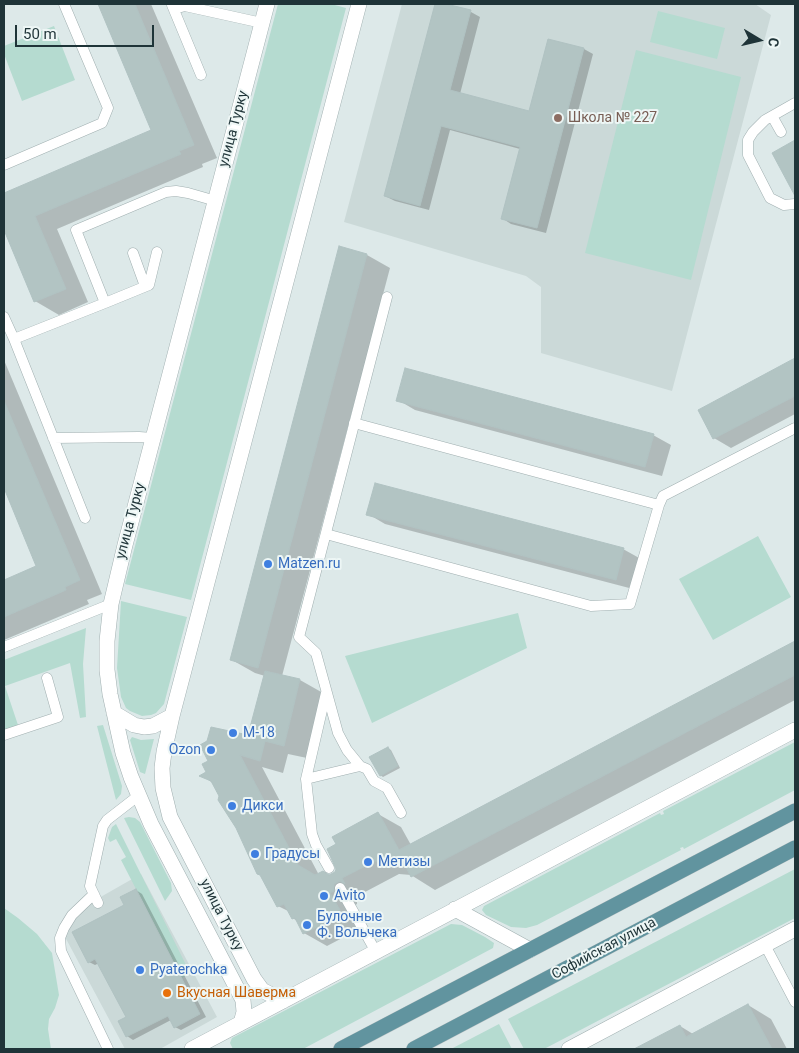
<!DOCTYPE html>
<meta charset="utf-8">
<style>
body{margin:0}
#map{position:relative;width:799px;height:1053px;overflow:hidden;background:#dde9e9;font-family:Roboto,sans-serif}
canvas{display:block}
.frame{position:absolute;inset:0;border:5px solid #1f3438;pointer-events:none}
.north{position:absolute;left:734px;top:15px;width:50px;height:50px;-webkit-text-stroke:4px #edf6f5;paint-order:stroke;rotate:99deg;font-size:14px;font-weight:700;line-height:20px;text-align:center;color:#1f3438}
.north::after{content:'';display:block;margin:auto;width:18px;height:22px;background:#1f3438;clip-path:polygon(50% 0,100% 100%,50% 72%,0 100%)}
.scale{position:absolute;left:15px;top:25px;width:139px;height:22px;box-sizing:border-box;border:2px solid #1f3438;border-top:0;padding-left:6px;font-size:15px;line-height:18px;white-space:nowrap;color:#1f3438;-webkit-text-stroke:4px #edf6f5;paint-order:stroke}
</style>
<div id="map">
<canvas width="799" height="1053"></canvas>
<div class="frame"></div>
<div class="north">С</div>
<div class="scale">50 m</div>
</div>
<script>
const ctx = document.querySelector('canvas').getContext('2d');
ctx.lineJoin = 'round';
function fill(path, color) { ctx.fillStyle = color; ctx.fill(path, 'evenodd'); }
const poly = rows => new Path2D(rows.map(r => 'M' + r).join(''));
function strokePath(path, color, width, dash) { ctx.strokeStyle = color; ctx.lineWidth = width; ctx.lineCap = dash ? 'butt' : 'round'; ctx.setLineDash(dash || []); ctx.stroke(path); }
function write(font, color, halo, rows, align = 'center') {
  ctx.font = font + ' Roboto,sans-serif'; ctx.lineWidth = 4; ctx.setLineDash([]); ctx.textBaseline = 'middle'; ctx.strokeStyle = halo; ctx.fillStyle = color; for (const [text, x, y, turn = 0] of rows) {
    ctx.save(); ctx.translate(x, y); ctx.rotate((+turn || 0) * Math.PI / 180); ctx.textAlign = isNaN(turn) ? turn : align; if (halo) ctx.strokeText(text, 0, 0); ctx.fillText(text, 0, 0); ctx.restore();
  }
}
fill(poly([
 [402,4,755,4,771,15,672,391,541,353,541,287,526,276,344,222],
 [141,874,217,1017,160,1049,125,1049,64,935,76,911]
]), '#cbd9d8');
fill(poly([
 [278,4,331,4,346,8,191,600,125,584],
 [658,11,725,28,717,59,650,42],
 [54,26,75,80,22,101,4,54,4,46],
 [636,50,741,77,691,280,585,253],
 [758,536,791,597,713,640,679,579],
 [121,601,187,617,164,704,156,713,151,715,142,716,130,711,126,708,121,697,117,668],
 [518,613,527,648,372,723,345,656],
 [86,628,83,664,86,717,80,718,70,663,5,686,18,725,4,730,4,660],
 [103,725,122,786,121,794,116,800,97,726],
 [132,737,141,740,154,739,145,774,140,772,130,740],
 [795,742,795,790,684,849,683,847,680,848,681,850,537,925,526,928,511,927,486,915,482,910,484,906,660,813,661,815,664,814,663,811],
 [129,817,135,818,140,822,171,883,172,891,165,901,124,818],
 [116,824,190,973,182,978,121,860,126,857,116,839,110,842,108,838,112,827],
 [795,869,795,918,544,1049,524,1049,508,1019],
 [4,908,18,918,37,934,52,953,59,995,55,1008,49,1019,48,1029,51,1049,4,1049],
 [451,924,462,925,485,937,494,943,493,948,303,1049,233,1049,230,1043,232,1038],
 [499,1024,512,1049,451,1049]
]), '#b5dbd0');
fill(poly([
 [99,4,151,4,217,158,202,164,203,167,57,229,88,302,59,315,35,301,4,227,4,198,153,131],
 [436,4,471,12,480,17,460,94,530,112,584,49,593,54,546,233,511,224,502,218,520,149,450,130,429,210,395,201,385,196],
 [340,248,367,255,390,268,282,676,300,680,323,693,307,758,288,754,283,773,262,767,319,875,329,876,336,873,378,814,401,827,411,845,795,643,795,700,435,890,411,875,399,874,365,892,366,895,364,894,357,897,357,904,352,907,362,923,346,932,348,935,327,946,304,933,298,922,293,918,290,912,278,906,213,783,202,776,249,737,265,676,255,673,232,660],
 [4,360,102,594,87,600,89,604,4,640,4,581,38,567,4,485],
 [795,360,795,414,731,448,714,438,699,411],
 [398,400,653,435,671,445,662,476,415,410],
 [368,514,623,549,641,559,633,589,385,524],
 [388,748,391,750,400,768,383,777,380,775],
 [136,890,142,894,206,1017,181,1030,175,1027,171,1020,133,1040,127,1036,120,1022,127,1018,99,963,95,965,89,962],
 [748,1005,771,1019,787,1049,637,1049,680,1026,693,1034]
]), '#0003');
const building = poly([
 [98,4,135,4,194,145,179,151,181,154,35,216,66,289,34,302,4,230,4,193,151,130,98,4],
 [435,4,446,4,471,10,450,90,529,111,548,39,584,48,537,228,501,219,520,147,441,126,420,206,384,196,435,4],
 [795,140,795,196,772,153,795,140],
 [339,246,367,254,258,668,230,660,339,246],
 [795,358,795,396,713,439,698,410,795,358],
 [405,368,654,434,645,467,396,401,405,368],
 [4,401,80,580,65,587,66,590,4,617,4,580,36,566,4,488,4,401],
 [375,483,624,548,616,580,366,515,375,483],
 [795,641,795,675,411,877,404,863,375,861,342,878,345,884,340,881,334,884,334,891,330,893,340,910,324,918,326,922,303,934,295,918,292,919,284,904,277,907,260,875,257,874,236,828,218,800,219,796,211,781,199,776,206,772,202,764,208,761,200,745,207,741,211,727,248,735,265,671,300,679,284,746,265,741,260,761,240,755,298,865,315,875,323,871,329,875,335,872,336,869,327,849,336,844,332,837,378,812,399,850,795,641],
 [388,747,398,766,380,776,369,757,388,747],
 [136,889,200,1014,174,1028,168,1016,126,1037,118,1021,126,1017,95,959,88,963,72,932,124,905,120,897,136,889],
 [748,1004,772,1049,634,1049,680,1025,686,1037,748,1004]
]);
fill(building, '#b2c4c3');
strokePath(building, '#b0c2c2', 1);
const service = poly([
 [172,5,201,75],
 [174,9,185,6,262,23],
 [795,103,765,120,753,132,748,140,748,155,770,198,784,205,795,204],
 [772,116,781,132],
 [4,165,102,123,108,108,64,4],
 [133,253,145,286],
 [387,297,299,637,316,653,338,733,347,750,360,766,367,769,374,781,387,788,401,813],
 [105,303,149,285,157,252],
 [4,317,14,339,105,303,76,230,166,192,176,191,188,193,216,201],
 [14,339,85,518],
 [354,423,659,505,663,496,795,428],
 [53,438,139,437,153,438],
 [326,534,591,606,630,604,659,505],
 [4,647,111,604],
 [326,693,306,779,312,834,316,845,329,868],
 [4,735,58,717,47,678],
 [306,779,360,766],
 [340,888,376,952],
 [94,894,72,915,64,928,60,938,61,951,108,1049],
 [98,903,90,886,103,826,107,820,138,796],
 [765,945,795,1002]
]);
const minor = poly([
 [114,713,134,725,144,727,153,726,172,716],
 [455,909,530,950],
 [283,1001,262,990,254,979,170,817,163,788,162,768,164,752,172,716,359,4],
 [241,1023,244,1012,243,1000,151,824,131,777,123,753,110,694,107,670,107,641,111,604,125,545,267,4],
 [192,1049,795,730],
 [569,1049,795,929]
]);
const primary = poly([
 [341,1049,795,811],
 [414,1049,795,848]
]);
strokePath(service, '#a0afb0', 11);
strokePath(minor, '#a0afb0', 16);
strokePath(primary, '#c0c6c7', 16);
strokePath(service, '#fff', 10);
strokePath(minor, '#fff', 15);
strokePath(primary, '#61949f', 15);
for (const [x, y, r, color] of [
 [558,118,5,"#8d6e63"],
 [268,564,5,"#3f7fe0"],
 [233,733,5,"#3f7fe0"],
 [211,750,5,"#3f7fe0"],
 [232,806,5,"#3f7fe0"],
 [255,854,5,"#3f7fe0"],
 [368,862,5,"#3f7fe0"],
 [324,896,5,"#3f7fe0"],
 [307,925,5,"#3f7fe0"],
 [140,970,5,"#3f7fe0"],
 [167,993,5,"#e8710a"]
]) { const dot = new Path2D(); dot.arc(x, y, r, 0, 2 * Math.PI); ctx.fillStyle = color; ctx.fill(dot); strokePath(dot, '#edf6f5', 2); }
write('14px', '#785e54', '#edf6f5', [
 ["Школа № 227",568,118]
], 'left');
write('14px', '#1f3438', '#edf6f5', [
 ["улица Турку",234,129,-75],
 ["улица Турку",131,521,-75],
 ["улица Турку",221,915,63],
 ["Софийская улица",604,949,-28]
]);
write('14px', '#366cbe', '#edf6f5', [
 ["Matzen.ru",278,564],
 ["M-18",243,733],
 ["Ozon",201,750,"right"],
 ["Дикси",242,806],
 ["Градусы",265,854],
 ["Метизы",378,862],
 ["Avito",334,896],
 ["Булочные",317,917],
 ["Ф. Вольчека",317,933],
 ["Pyaterochka",150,970]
], 'left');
write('14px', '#c56008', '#edf6f5', [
 ["Вкусная Шаверма",177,993]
], 'left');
</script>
